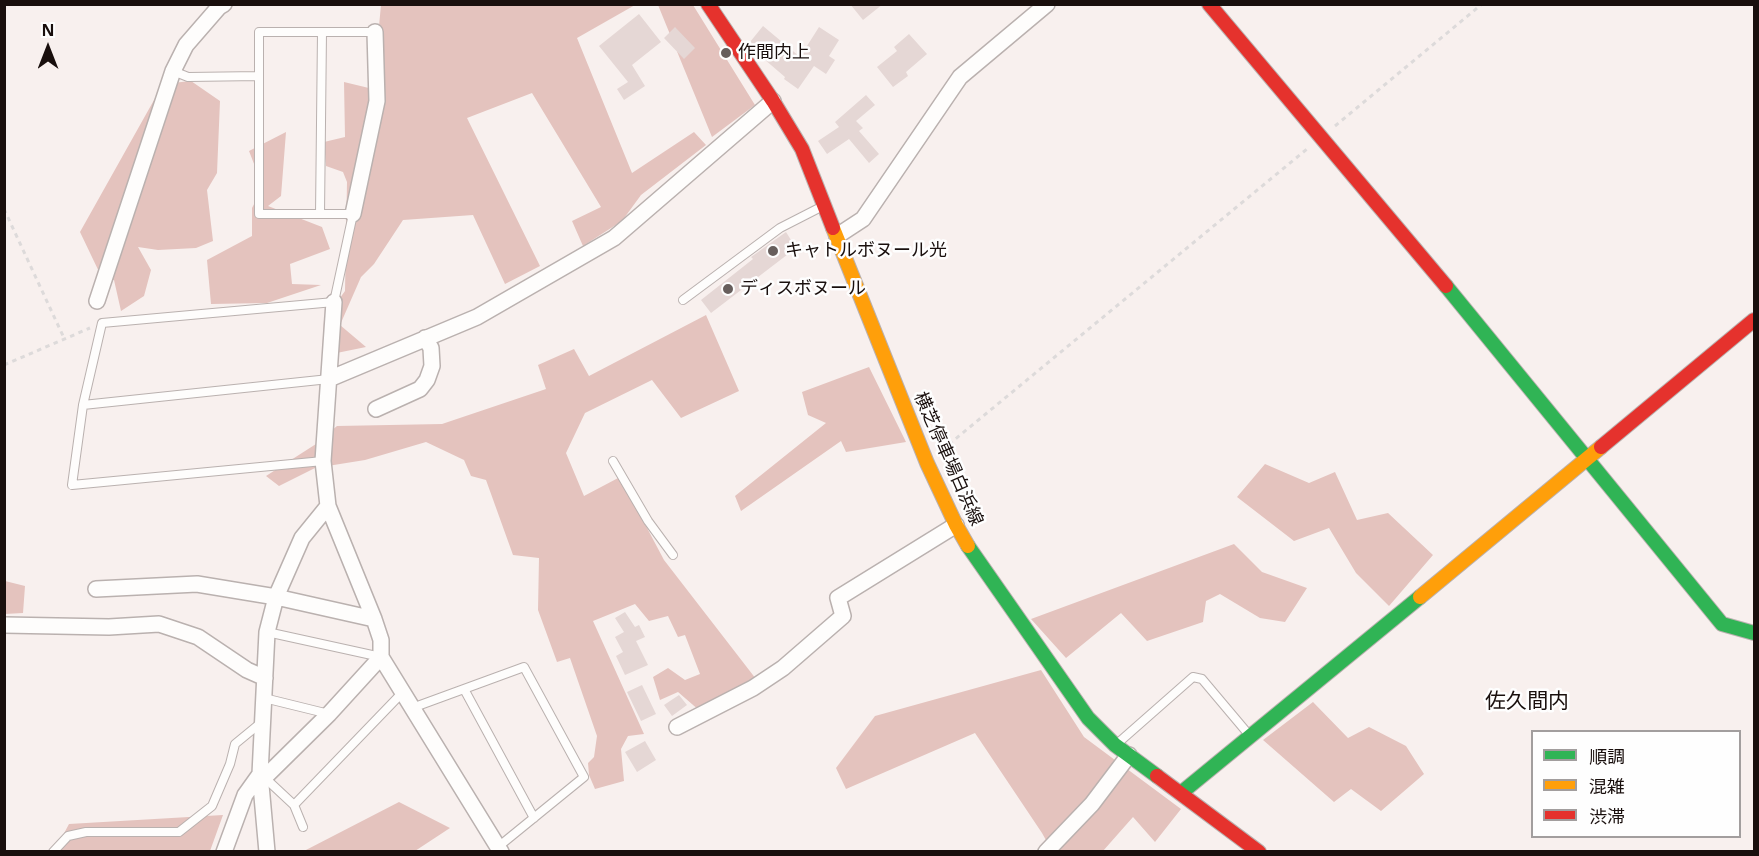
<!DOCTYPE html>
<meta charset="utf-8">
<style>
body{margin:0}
#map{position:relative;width:1759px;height:856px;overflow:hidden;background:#f8f0ee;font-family:"Noto Sans","Noto Sans JP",sans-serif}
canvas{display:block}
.frame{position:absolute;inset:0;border:6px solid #190f0d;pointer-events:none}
.legend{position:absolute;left:1531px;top:730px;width:210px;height:108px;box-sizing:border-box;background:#fefefe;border:2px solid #a29e9e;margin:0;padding:8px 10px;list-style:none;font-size:18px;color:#190f0d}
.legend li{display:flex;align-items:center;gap:12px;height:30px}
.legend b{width:30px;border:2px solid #a29e9e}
.north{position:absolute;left:18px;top:18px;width:60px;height:60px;-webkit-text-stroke:4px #fefefe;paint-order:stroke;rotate:0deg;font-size:16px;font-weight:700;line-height:24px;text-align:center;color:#190f0d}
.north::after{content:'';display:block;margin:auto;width:21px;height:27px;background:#190f0d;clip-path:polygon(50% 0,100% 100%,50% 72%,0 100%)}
</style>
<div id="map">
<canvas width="1759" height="856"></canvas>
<div class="frame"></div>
<ul class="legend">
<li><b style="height:8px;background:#30b455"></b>順調</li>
<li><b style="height:8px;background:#ff9f0a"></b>混雑</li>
<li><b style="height:8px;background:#e5322d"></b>渋滞</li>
</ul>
<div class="north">N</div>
</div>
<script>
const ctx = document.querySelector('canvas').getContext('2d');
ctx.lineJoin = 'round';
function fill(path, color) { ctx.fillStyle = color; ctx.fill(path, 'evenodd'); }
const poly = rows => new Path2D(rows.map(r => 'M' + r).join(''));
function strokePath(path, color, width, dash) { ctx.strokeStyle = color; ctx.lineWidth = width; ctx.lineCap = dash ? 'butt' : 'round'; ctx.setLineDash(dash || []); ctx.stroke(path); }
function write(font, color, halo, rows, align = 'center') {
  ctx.font = font + ' "Noto Sans","Noto Sans JP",sans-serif'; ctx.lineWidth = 5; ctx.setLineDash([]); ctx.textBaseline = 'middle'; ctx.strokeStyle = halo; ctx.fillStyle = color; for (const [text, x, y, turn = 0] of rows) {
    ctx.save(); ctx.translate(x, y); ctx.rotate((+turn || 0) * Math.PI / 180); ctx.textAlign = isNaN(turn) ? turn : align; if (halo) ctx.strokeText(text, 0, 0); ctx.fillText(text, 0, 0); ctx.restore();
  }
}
fill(poly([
 [381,5,635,5,577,38,632,173,694,132,706,145,641,195,622,221,583,246,572,221,601,207,532,93,467,118,540,266,505,284,473,215,403,220,374,264,361,277,340,325,366,347,322,356,324,320,345,291,347,182,343,172,326,166,324,142,345,137,344,82,373,89],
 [658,5,693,5,755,105,712,137],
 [191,81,220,101,217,173,207,190,213,241,196,248,158,250,138,247,151,270,144,296,121,311,114,280,102,278,80,232,163,84],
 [286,132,281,196,268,206,322,227,330,249,290,264,292,284,321,285,267,303,211,304,207,260,252,236,252,208,263,187,249,151],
 [706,315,739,391,681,418,652,380,585,413,566,453,584,496,620,477,664,560,756,679,700,711,678,692,660,700,653,677,668,668,685,680,700,674,685,635,678,637,668,616,649,621,635,604,593,621,644,734,628,736,621,749,624,781,595,789,589,775,588,763,594,757,597,736,570,658,557,662,538,610,539,558,513,555,486,480,471,476,464,460,426,442,365,460,315,468,279,486,266,476,316,444,337,426,442,424,546,389,538,365,574,349,589,376],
 [869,367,906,442,846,452,841,441,741,511,735,496,826,423,808,415,802,392],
 [1265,464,1309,483,1335,472,1357,520,1388,513,1433,555,1389,606,1356,573,1329,528,1294,541,1237,497],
 [1234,544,1262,572,1307,588,1285,622,1260,618,1220,594,1206,601,1203,622,1147,641,1121,613,1066,658,1031,619],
 [5,581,25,586,23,613,5,614],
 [1041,670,1084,737,1181,809,1155,842,1133,817,1103,851,1052,851,1042,833,975,733,846,789,836,768,875,716],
 [1313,702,1348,738,1369,727,1406,746,1424,774,1381,811,1351,789,1334,802,1263,740],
 [399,802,450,828,415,851,304,851],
 [223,815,210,851,54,852,69,824]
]), '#e4c3be');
fill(poly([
 [850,4,883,4,863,20],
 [639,14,661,42,632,65,645,86,624,100,617,89,628,82,599,46],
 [763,26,800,57,819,27,839,40,829,56,835,60,826,74,814,66,798,89,784,79,785,77,757,53,750,42],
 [675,27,695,48,684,59,664,38],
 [909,34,927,54,906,72,908,76,893,87,877,67,897,51,894,47],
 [866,95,875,105,856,121,863,128,859,131,879,154,869,163,849,139,827,154,818,141,839,127,835,122],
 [786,232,796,248,711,313,701,300,753,259,751,257],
 [625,612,635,627,639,625,645,637,636,641,648,665,625,675,616,656,623,652,615,637,624,632,615,618],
 [642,685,656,714,641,721,627,692],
 [679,695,687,705,672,716,664,705],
 [645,741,656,760,637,772,625,752]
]), '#e5d7d5');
const lane = poly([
 [173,71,188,77,259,76],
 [320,214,322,32],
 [683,300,780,228,823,206],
 [83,405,329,379],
 [323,461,72,485,83,405,102,323,334,302,353,214,259,214,259,32,375,32],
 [613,461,648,521,673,555],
 [267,632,381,657],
 [464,689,534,818],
 [264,698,329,714],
 [412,708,524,667,584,777,498,847],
 [1118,743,1193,677,1202,679,1250,736],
 [264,777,294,805,303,827],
 [294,805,402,693],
 [53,852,68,836,86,832,179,832,212,806,230,764,235,744,263,721]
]);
const street = poly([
 [353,214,377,101,375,32],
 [837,236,863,219,960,77,1047,4],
 [97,301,173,71,186,45,219,7,224,4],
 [334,302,323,461,328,506,374,619,381,640,381,657,501,852],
 [329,379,477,317,614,238,773,101],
 [376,409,420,389,427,380,432,366,431,348,425,338],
 [96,589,197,584,276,597,374,619],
 [4,625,109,627,159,624,198,637,247,670,265,678],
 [677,727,753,688,783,668,843,616,838,598,956,525],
 [261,781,329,714,381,657],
 [224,852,245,795,260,774],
 [267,852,260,774,267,632,276,597,302,538,328,506],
 [1046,852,1092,804,1129,755]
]);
const fast = poly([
 [1446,286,1722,624,1754,633],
 [968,546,1088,718,1115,745,1157,776],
 [1181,793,1420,597]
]);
const slow = poly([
 [833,228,927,463,956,525,968,546],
 [1420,597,1601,447]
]);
const jam = poly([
 [708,4,773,101,802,149,833,228],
 [1209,4,1446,286],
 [1601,447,1754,320],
 [1157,776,1259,852]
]);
strokePath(lane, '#bab1af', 10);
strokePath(street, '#bab1af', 18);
strokePath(fast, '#bab1af', 16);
strokePath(slow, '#bab1af', 16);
strokePath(jam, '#bab1af', 16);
strokePath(poly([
 [1335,126,1482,4],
 [4,209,64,338],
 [4,365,90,328],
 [942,450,1307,149]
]), '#dddada', 3, [4.5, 4.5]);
strokePath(lane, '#fefdfc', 8);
strokePath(street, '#fefdfc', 15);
strokePath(fast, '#30b455', 14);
strokePath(slow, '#ff9f0a', 14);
strokePath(jam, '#e5322d', 14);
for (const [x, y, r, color] of [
 [726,53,6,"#675e5c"],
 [773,251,6,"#675e5c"],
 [728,289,6,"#675e5c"]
]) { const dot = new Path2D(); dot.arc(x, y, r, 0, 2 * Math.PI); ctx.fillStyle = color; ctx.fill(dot); strokePath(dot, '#fefefe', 2); }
write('18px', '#190f0d', '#fefefe', [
 ["作間内上",738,53],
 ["キャトルボヌール光",785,251],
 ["ディスボヌール",740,289]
], 'left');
write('18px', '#190f0d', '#fefefe', [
 ["横芝停車場白浜線",948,459,66]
]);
write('21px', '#190f0d', '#fefefe', [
 ["佐久間内",1527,702]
]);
</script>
